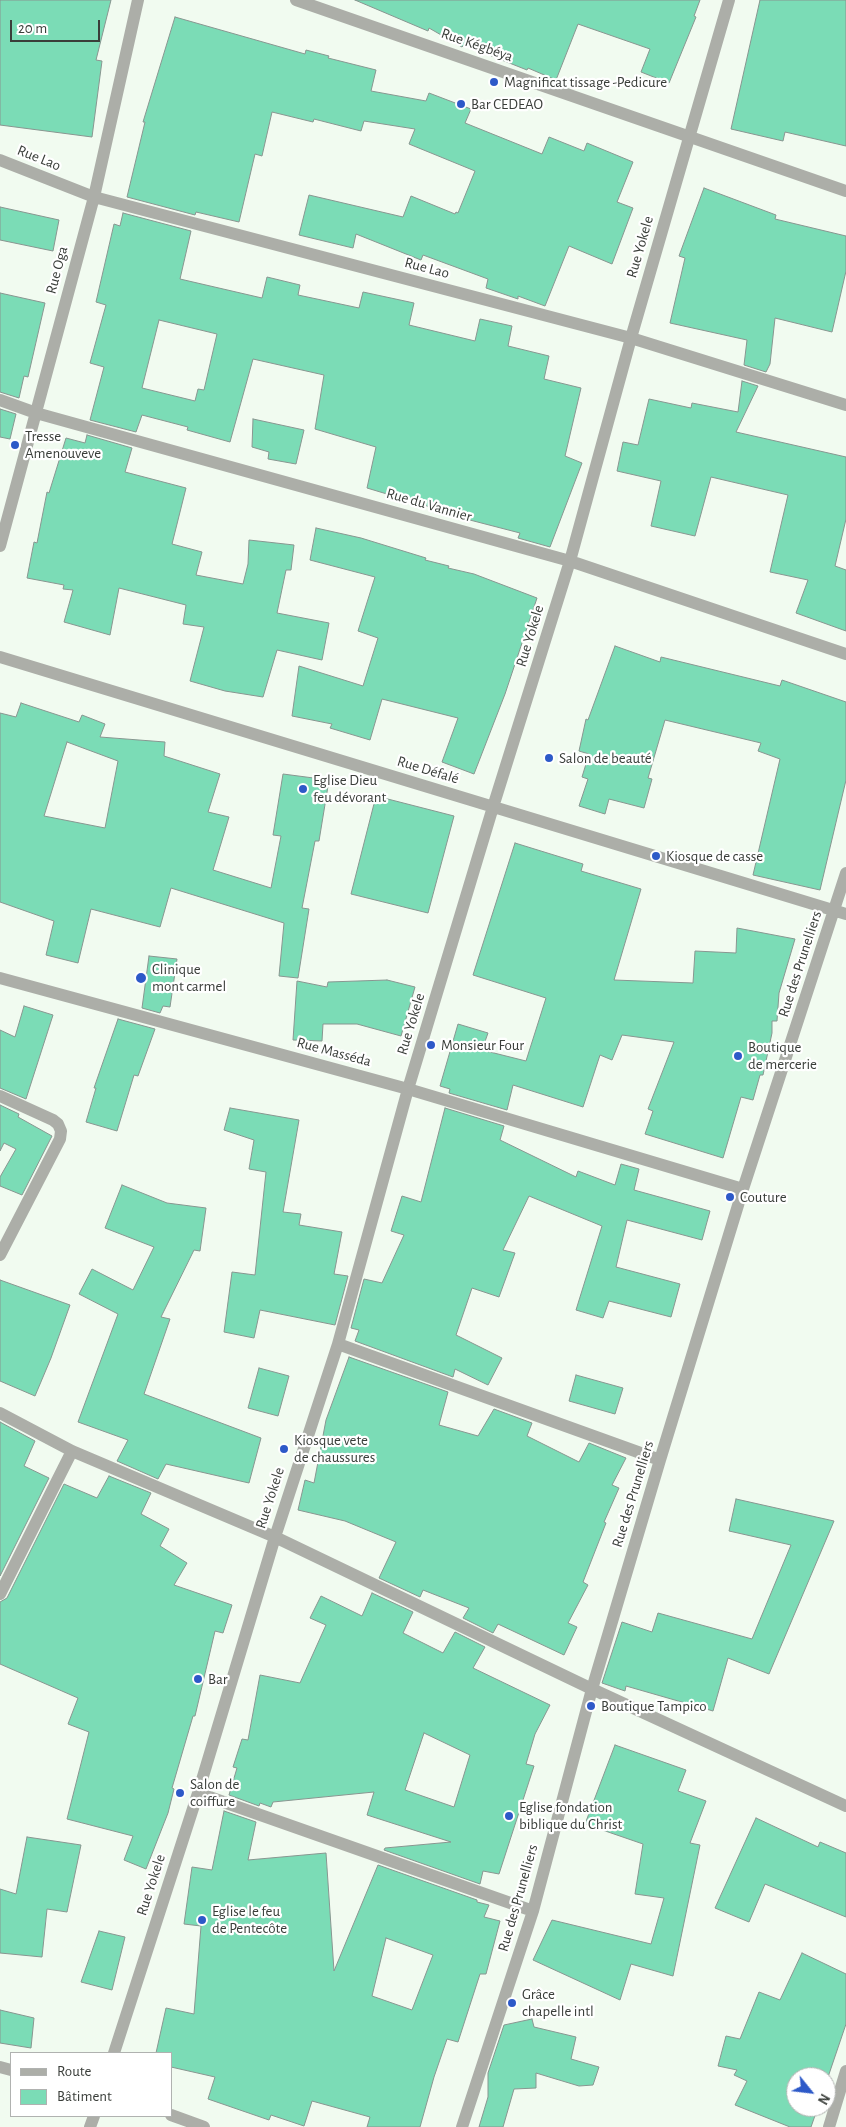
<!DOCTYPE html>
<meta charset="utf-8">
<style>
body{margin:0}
#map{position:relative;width:846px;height:2127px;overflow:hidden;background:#f1fbf0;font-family:"Alegreya Sans",sans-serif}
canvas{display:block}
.legend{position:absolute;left:10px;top:2052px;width:162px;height:65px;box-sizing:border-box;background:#fff;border:1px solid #b0b2b0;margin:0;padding:6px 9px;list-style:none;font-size:15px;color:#3a3e3a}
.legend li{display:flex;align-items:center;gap:10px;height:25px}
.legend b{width:25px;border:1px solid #b0b2b0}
.north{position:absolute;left:786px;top:2067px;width:50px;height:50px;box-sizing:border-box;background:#fff;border:1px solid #b0b2b0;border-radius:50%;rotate:119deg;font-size:14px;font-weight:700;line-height:20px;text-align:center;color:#3a3e3a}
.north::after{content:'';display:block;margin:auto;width:18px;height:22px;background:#2d59c8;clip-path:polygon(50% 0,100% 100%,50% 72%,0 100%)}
.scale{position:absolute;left:10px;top:20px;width:90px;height:22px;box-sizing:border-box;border:2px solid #3a3e3a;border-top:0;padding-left:6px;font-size:15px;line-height:18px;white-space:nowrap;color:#3a3e3a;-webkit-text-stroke:4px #fff;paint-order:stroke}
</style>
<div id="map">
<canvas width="846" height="2127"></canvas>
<ul class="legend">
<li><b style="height:6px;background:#acaea8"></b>Route</li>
<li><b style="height:14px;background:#7bdcb6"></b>Bâtiment</li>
</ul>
<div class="north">N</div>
<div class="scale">20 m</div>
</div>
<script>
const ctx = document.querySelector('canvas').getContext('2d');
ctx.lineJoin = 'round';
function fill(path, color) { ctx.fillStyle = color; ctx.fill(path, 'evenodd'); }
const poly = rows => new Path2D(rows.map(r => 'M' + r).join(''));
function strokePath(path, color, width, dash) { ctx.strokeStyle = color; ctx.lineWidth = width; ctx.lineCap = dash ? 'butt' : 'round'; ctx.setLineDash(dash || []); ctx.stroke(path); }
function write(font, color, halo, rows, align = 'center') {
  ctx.font = font + ' "Alegreya Sans",sans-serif'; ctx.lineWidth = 4.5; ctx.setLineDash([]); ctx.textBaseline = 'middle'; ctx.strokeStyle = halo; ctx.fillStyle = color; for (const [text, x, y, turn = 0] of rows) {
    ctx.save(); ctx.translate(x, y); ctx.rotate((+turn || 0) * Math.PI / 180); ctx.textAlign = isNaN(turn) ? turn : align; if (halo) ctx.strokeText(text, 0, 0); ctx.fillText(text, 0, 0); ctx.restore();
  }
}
const building = poly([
 [0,0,111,0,96,60,102,61,92,137,0,125,0,0],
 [355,0,700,0,694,16,696,17,669,83,641,72,650,49,578,24,556,80,528,68,527,70,464,45,462,47,429,28,428,31,355,0],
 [760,0,846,0,846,146,785,132,783,141,731,129,760,0],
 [175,17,305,54,306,50,329,56,328,58,376,70,371,91,426,101,429,93,471,109,465,123,542,154,549,137,584,151,587,143,633,162,617,202,633,208,612,264,569,246,545,306,518,296,518,299,486,288,488,279,423,255,421,260,356,234,353,248,299,235,309,195,403,217,411,196,455,214,456,212,458,213,475,171,409,144,415,129,364,121,361,131,314,119,313,122,272,112,262,156,255,154,239,222,196,212,195,215,127,197,145,122,143,122,175,17],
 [704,188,776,215,775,219,846,236,846,271,832,332,775,318,770,364,766,372,744,365,747,340,670,323,685,258,679,256,704,188],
 [0,207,59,220,53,251,0,240,0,207],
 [123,213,191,231,180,279,262,298,267,277,300,285,298,295,359,308,363,292,414,303,409,325,475,341,480,319,512,326,508,346,549,356,544,379,581,388,565,456,582,463,550,547,518,538,520,533,439,512,440,510,367,488,376,447,315,429,324,375,253,359,230,442,187,430,188,427,142,415,136,432,90,420,104,367,90,363,106,305,96,302,114,224,120,226,123,213],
 [159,320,217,334,204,390,198,389,195,401,142,388,159,320],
 [0,293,45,303,28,377,24,376,19,398,0,392,0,293],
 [742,381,758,386,736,432,846,457,846,519,835,566,846,570,846,631,796,613,808,580,770,572,788,495,711,477,695,536,651,526,661,481,617,471,623,442,638,445,649,399,691,408,692,403,738,412,742,381],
 [0,409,16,414,10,439,0,437,0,409],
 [253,419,304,430,296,464,268,459,269,452,252,447,253,419],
 [87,435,132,448,125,472,186,488,172,544,202,552,196,575,243,584,248,564,249,540,294,545,291,570,286,570,277,613,329,623,322,660,277,650,263,697,225,691,190,681,204,627,183,624,186,605,119,588,110,635,64,622,73,590,63,589,64,585,27,578,34,542,37,543,47,492,49,493,66,438,85,443,87,435],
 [316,528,361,538,426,558,425,560,449,566,448,568,474,574,537,598,505,694,474,774,442,762,458,718,382,699,370,740,330,728,332,724,292,716,299,666,363,686,378,638,358,631,375,577,310,560,316,528],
 [615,646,660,662,661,657,780,686,782,680,846,702,846,780,820,890,753,875,780,759,758,751,761,743,665,720,648,778,652,779,644,808,609,799,605,814,579,806,588,779,582,777,589,754,579,751,586,719,588,720,615,646],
 [21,703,79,722,82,715,105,724,100,737,165,742,164,756,220,774,208,812,229,817,213,870,271,888,281,836,273,835,283,774,329,780,319,841,315,841,302,908,309,909,298,978,279,976,284,923,171,888,160,927,91,909,78,963,46,955,54,921,0,902,0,713,16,717,21,703],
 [67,742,118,761,105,828,44,816,67,742],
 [376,796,454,816,428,913,351,894,376,796],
 [515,843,583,864,581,871,641,889,614,980,693,983,695,951,736,953,737,928,795,939,779,993,777,1021,772,1021,772,1033,763,1075,760,1075,753,1100,741,1097,723,1158,645,1134,653,1111,648,1109,674,1042,622,1035,612,1060,600,1055,583,1107,513,1085,507,1110,449,1093,450,1089,440,1086,458,1024,488,1033,482,1050,526,1061,546,998,473,975,515,843],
 [149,956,177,959,170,1007,163,1006,160,1013,142,1008,149,956],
 [387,980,415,987,401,1036,357,1024,323,1024,322,1041,293,1040,297,981,327,987,328,982,387,980],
 [24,1006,53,1015,26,1099,0,1088,0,1030,15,1037,24,1006],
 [118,1019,155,1029,138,1076,134,1075,117,1131,86,1122,96,1088,94,1088,118,1019],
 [0,1105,19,1114,18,1117,52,1136,22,1195,0,1186,0,1177,16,1149,4,1143,0,1151,0,1105],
 [230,1108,299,1120,283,1212,301,1214,299,1225,342,1232,334,1274,348,1276,335,1325,260,1310,254,1338,224,1332,232,1272,255,1275,266,1172,249,1169,254,1140,224,1130,230,1108],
 [445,1108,504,1126,500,1140,576,1177,578,1171,615,1185,621,1164,639,1169,634,1190,710,1211,702,1240,627,1220,616,1267,680,1284,671,1317,609,1301,603,1318,576,1310,602,1226,529,1196,503,1250,515,1253,499,1297,472,1288,456,1335,502,1358,488,1385,455,1369,453,1377,355,1341,359,1330,351,1328,364,1279,382,1283,404,1235,391,1231,402,1196,421,1202,445,1108],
 [122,1185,167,1203,206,1208,200,1251,194,1250,161,1317,170,1319,144,1394,261,1438,249,1483,166,1464,158,1479,117,1461,128,1440,78,1422,118,1314,79,1294,92,1269,133,1290,154,1247,105,1228,122,1185],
 [0,1280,70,1305,51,1358,35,1396,0,1381,0,1280],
 [349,1357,448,1392,439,1425,478,1436,494,1409,532,1423,527,1436,579,1462,589,1443,626,1458,612,1485,619,1488,604,1522,606,1523,583,1582,588,1585,568,1623,577,1627,564,1655,498,1624,493,1633,463,1618,469,1608,423,1590,420,1597,379,1578,396,1542,345,1521,298,1510,305,1480,314,1483,326,1420,349,1357],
 [259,1368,289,1376,278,1416,248,1408,259,1368],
 [576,1375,623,1388,615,1414,569,1401,576,1375],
 [0,1422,35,1441,24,1466,49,1478,0,1576,0,1422],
 [109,1476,151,1493,141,1514,169,1529,160,1546,187,1563,174,1585,232,1605,223,1633,215,1631,195,1716,193,1716,172,1788,174,1789,168,1813,146,1869,124,1860,133,1836,67,1819,89,1732,68,1724,78,1698,0,1664,0,1602,7,1598,64,1484,97,1498,109,1476],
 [736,1499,834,1521,769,1674,728,1658,713,1711,626,1686,625,1691,602,1683,622,1622,652,1632,658,1613,752,1639,791,1545,729,1531,736,1499],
 [372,1593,413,1612,403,1633,443,1653,455,1632,485,1647,473,1668,550,1705,535,1734,526,1764,534,1766,499,1874,483,1871,480,1884,384,1850,385,1848,451,1842,367,1815,374,1792,273,1802,271,1807,260,1803,259,1806,229,1795,237,1768,233,1767,242,1739,248,1740,260,1675,300,1683,326,1625,310,1618,321,1596,362,1616,372,1593],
 [424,1733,470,1755,454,1807,405,1790,424,1733],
 [615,1745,686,1770,678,1791,706,1801,690,1843,700,1845,673,1976,631,1964,620,2000,533,1960,552,1920,651,1944,664,1898,635,1894,643,1844,585,1824,615,1745],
 [224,1811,256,1822,248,1860,326,1853,334,1971,378,1865,477,1900,477,1902,489,1905,484,1917,500,1921,486,1974,480,1974,458,2042,447,2039,434,2077,420,2127,367,2127,370,2117,312,2101,304,2126,271,2115,269,2120,208,2099,215,2077,171,2067,171,2053,156,2053,166,2008,194,2014,201,1926,184,1924,192,1867,212,1870,224,1811],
 [386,1938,433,1955,412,2010,372,1996,386,1938],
 [756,1818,818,1847,820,1842,846,1853,846,1917,765,1884,749,1922,715,1908,756,1818],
 [27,1837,81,1845,67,1912,47,1909,42,1957,0,1953,0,1889,16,1894,27,1837],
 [99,1931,125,1937,112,1990,81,1982,99,1931],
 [802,1953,846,1974,846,2024,826,2083,826,2077,796,2077,796,2107,818,2107,811,2127,790,2127,735,2105,747,2081,734,2075,737,2070,718,2066,726,2036,740,2039,759,1992,780,2000,802,1953],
 [0,2010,34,2018,31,2048,0,2043,0,2010],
 [532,2019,534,2027,576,2037,571,2059,599,2067,593,2085,579,2086,536,2073,536,2088,514,2089,503,2127,479,2127,488,2097,488,2073,504,2025,532,2019]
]);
fill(building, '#7bdcb6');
strokePath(building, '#889690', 1);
strokePath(poly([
 [296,0,846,191],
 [0,160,94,197,631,338,846,405],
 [0,400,36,413,570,561,846,654],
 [0,546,94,197,138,0],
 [0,657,846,914],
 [0,978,408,1089,743,1189],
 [0,1096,53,1120,58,1124,61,1131,60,1139,0,1255],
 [338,1344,660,1460],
 [0,1413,72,1451,275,1537,592,1689,846,1806],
 [0,1594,72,1451],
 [198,1793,533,1911],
 [114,2053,198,1793,275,1537,338,1344,408,1089,493,807,570,561,631,338,729,0],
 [0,2067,11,2070],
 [171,2115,204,2127],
 [90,2127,94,2116],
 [462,2127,533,1911,592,1689,660,1460,743,1189,846,873],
 [829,2127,846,2071]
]), '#acaea8', 12);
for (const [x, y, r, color] of [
 [494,82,5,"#2d59c8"],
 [461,104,5,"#2d59c8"],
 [15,445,5,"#2d59c8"],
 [549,758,5,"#2d59c8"],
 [303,789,5,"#2d59c8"],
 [656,856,5,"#2d59c8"],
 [141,978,6,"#2d59c8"],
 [431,1045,5,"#2d59c8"],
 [738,1056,5,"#2d59c8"],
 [730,1197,5,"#2d59c8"],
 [284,1449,5,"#2d59c8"],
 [198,1679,5,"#2d59c8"],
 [591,1706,5,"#2d59c8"],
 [180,1793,5,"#2d59c8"],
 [509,1816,5,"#2d59c8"],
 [202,1920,5,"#2d59c8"],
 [512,2003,5,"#2d59c8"]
]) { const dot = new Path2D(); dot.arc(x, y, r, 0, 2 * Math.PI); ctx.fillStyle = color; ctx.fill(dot); strokePath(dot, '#fff', 2); }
write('15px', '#3a3e3a', '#fff', [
 ["Rue Kégbéya",477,45,19],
 ["Rue Lao",39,158,22],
 ["Rue Yokele",640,247,-74],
 ["Rue Lao",427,268,15],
 ["Rue Oga",57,270,-75],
 ["Rue du Vannier",429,505,16],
 ["Rue Yokele",530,636,-73],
 ["Rue Défalé",428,770,17],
 ["Rue des Prunelliers",800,964,-72],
 ["Rue Yokele",411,1024,-73],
 ["Rue Masséda",334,1052,15],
 ["Rue des Prunelliers",633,1494,-73],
 ["Rue Yokele",270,1498,-72],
 ["Rue Yokele",151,1885,-72],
 ["Rue des Prunelliers",518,1898,-74]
]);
write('15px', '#3a3e3a', '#fff', [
 ["Magnificat tissage -Pedicure",504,82],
 ["Bar CEDEAO",471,104],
 ["Tresse",25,436],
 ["Amenouveve",25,453],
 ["Salon de beauté",559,758],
 ["Eglise Dieu",313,780],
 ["feu dévorant",313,797],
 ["Kiosque de casse",666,856],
 ["Clinique",152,969],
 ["mont carmel",152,986],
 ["Monsieur Four",441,1045],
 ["Boutique",748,1047],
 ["de mercerie",748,1064],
 ["Couture",740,1197],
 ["Kiosque vete",294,1440],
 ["de chaussures",294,1457],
 ["Bar",208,1679],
 ["Boutique Tampico",601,1706],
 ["Salon de",190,1784],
 ["coiffure",190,1801],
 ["Eglise fondation",519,1807],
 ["biblique du Christ",519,1824],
 ["Eglise le feu",212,1911],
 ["de Pentecôte",212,1928],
 ["Grâce",522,1994],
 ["chapelle intl",522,2011]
], 'left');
</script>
